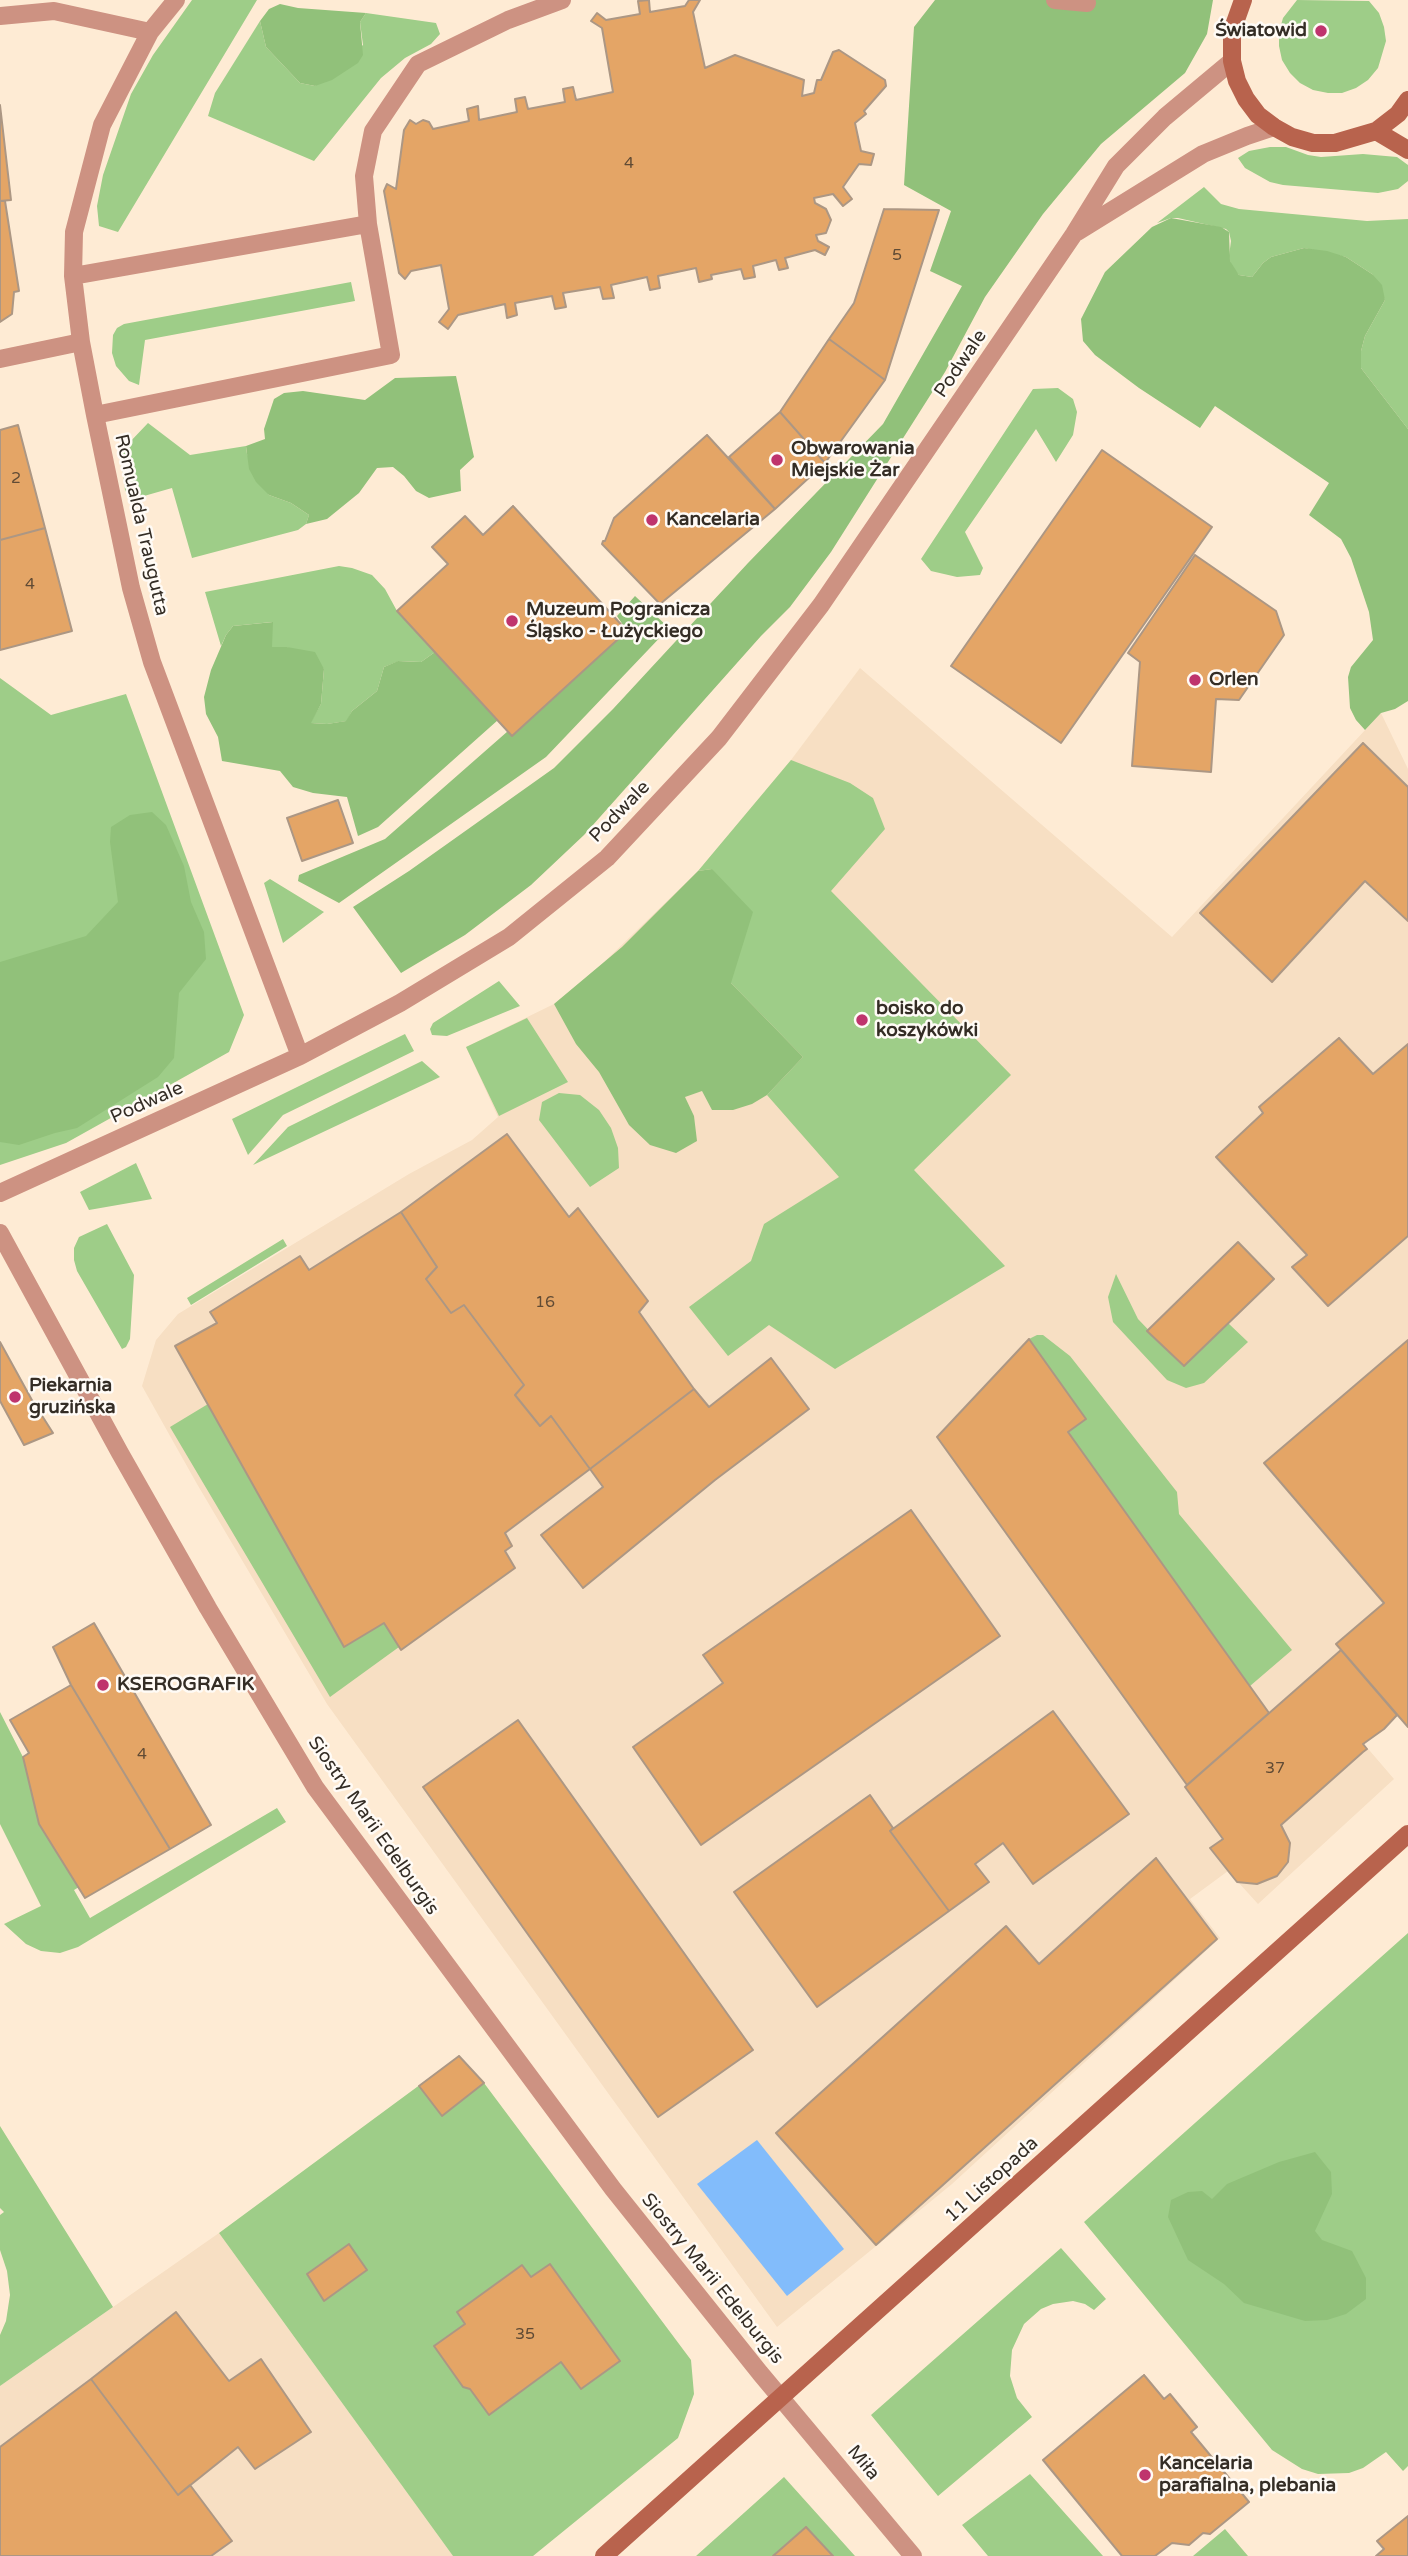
<!DOCTYPE html>
<meta charset="utf-8">
<style>
body{margin:0}
canvas{display:block;background:#feebd4}
</style>
<canvas width="1408" height="2556"></canvas>
<script>
const ctx = document.querySelector('canvas').getContext('2d');
ctx.lineJoin = 'round';
function fill(path, color) { ctx.fillStyle = color; ctx.fill(path, 'evenodd'); }
const poly = rows => new Path2D(rows.map(r => 'M' + r).join(''));
function strokePath(path, color, width, dash) { ctx.strokeStyle = color; ctx.lineWidth = width; ctx.lineCap = dash ? 'butt' : 'round'; ctx.setLineDash(dash || []); ctx.stroke(path); }
function write(font, color, halo, rows, align = 'center') {
  ctx.font = font + ' "Varela Round",sans-serif'; ctx.lineWidth = 5; ctx.setLineDash([]); ctx.textBaseline = 'middle'; ctx.strokeStyle = halo; ctx.fillStyle = color; for (const [text, x, y, turn = 0] of rows) {
    ctx.save(); ctx.translate(x, y); ctx.rotate((+turn || 0) * Math.PI / 180); ctx.textAlign = isNaN(turn) ? turn : align; if (halo) ctx.strokeText(text, 0, 0); ctx.fillText(text, 0, 0); ctx.restore();
  }
}
fill(poly([
 [860,668,1172,937,1381,713,1408,769,1408,1727,1397,1715,1364,1744,1394,1779,1258,1904,1228,1871,1190,1899,1220,1938,952,2184,777,2327,327,1704,197,1484,142,1386,156,1340,178,1314,409,1174,472,1140,498,1117,466,1047,554,1004,601,965,698,871,791,760],
 [219,2233,453,2556,0,2556,0,2386]
]), '#f7dfc3');
fill(poly([
 [192,0,257,0,118,232,99,226,97,206,103,175,131,94,153,55],
 [1297,0,1369,1,1379,13,1384,27,1386,41,1378,68,1368,80,1356,88,1342,93,1328,93,1313,90,1300,83,1290,73,1282,60,1279,46,1279,32,1283,18],
 [366,13,436,23,440,34,431,44,405,58,381,78,314,161,208,116,215,93,260,21,266,47,300,83,315,86,363,45,360,22],
 [1270,147,1286,147,1308,155,1321,157,1363,154,1397,157,1408,165,1408,181,1398,189,1378,193,1283,185,1270,182,1245,168,1238,158,1249,151],
 [1204,187,1221,204,1239,209,1367,221,1408,219,1408,429,1361,368,1361,351,1365,336,1385,300,1372,274,1346,257,1304,248,1271,257,1263,263,1252,277,1239,275,1231,266,1229,256,1231,241,1229,232,1226,229,1178,218,1171,218,1157,223],
 [351,282,355,301,145,340,139,385,129,381,116,366,112,353,113,335,117,328,124,324],
 [1058,388,1073,399,1077,412,1073,435,1056,462,1036,429,965,532,983,568,980,575,957,577,931,571,921,559,1033,389],
 [148,423,190,455,246,446,247,454,269,495,291,503,309,515,306,524,298,530,192,558,172,488,130,500,125,490,121,458,128,444],
 [339,566,352,568,372,575,385,589,397,611,435,652,421,662,399,661,384,667,377,691,352,711,347,721,327,724,310,723,321,704,324,669,287,647,272,648,272,622,233,626,226,635,221,646,205,592],
 [0,678,51,715,126,694,244,1015,229,1052,66,1143,0,1165],
 [791,760,850,783,873,798,885,829,831,891,1011,1075,914,1170,1005,1266,835,1369,769,1325,728,1356,689,1307,751,1261,764,1224,839,1177,767,1095,803,1057,731,983,712,869,698,871],
 [270,879,324,912,283,943,264,883],
 [499,981,520,1006,447,1036,432,1035,430,1029,433,1023],
 [527,1018,568,1082,499,1116,466,1047],
 [405,1034,414,1051,283,1115,248,1155,232,1119],
 [422,1061,440,1077,253,1165,288,1127],
 [559,1093,580,1095,599,1110,611,1128,618,1148,619,1168,590,1187,539,1120,542,1102],
 [136,1163,152,1199,89,1210,80,1192],
 [107,1224,134,1275,130,1339,126,1347,122,1349,77,1271,74,1260,74,1248,79,1237],
 [283,1239,287,1246,191,1305,187,1298],
 [1116,1274,1138,1319,1183,1366,1228,1323,1248,1342,1204,1383,1186,1388,1167,1380,1113,1322,1108,1297],
 [1037,1335,1043,1335,1070,1356,1177,1492,1179,1514,1292,1650,1250,1686,1068,1432,1086,1419,1029,1339],
 [208,1404,344,1646,384,1623,399,1647,330,1697,170,1427],
 [0,1712,23,1757,39,1824,79,1887,74,1890,90,1918,277,1808,286,1822,78,1947,60,1953,41,1951,26,1944,4,1924,41,1906,0,1824],
 [1408,1933,1408,2466,1403,2471,1386,2452,1363,2468,1349,2473,1318,2474,1302,2469,1272,2450,1084,2222],
 [459,2056,484,2083,691,2360,694,2394,678,2438,533,2556,453,2556,219,2233],
 [0,2126,113,2307,0,2386,0,2335,6,2321,10,2295,7,2271,0,2250,0,2215,4,2212,0,2208],
 [1061,2248,1106,2299,1094,2310,1085,2304,1073,2301,1053,2304,1041,2309,1024,2324,1012,2350,1010,2376,1017,2398,1032,2417,938,2496,871,2415],
 [1030,2474,1103,2556,988,2556,962,2525],
 [784,2477,855,2556,696,2556],
 [1225,2529,1248,2556,1193,2556]
]), '#9ecd88');
fill(poly([
 [935,0,1213,0,1207,34,1185,73,1101,144,1043,214,985,297,945,372,831,552,790,607,761,636,584,835,531,885,465,935,401,973,353,907,409,871,554,768,613,709,748,563,883,424,962,286,930,271,951,211,904,185,914,27],
 [280,4,298,8,366,13,360,22,363,55,358,63,332,80,315,86,300,83,266,47,260,21,269,9],
 [1171,218,1221,227,1229,232,1230,261,1239,275,1252,277,1263,263,1271,257,1304,248,1327,251,1346,257,1372,274,1382,285,1385,300,1365,336,1361,351,1361,368,1408,429,1408,701,1395,709,1381,713,1365,730,1356,720,1350,708,1348,677,1351,667,1373,640,1369,612,1351,558,1341,539,1309,515,1329,483,1215,406,1200,428,1139,388,1095,355,1083,341,1081,319,1105,272,1152,227],
 [456,376,474,457,460,470,461,491,429,498,416,491,404,476,393,467,377,468,359,493,327,519,306,524,309,515,291,503,269,495,256,482,249,469,246,446,265,439,264,429,274,399,284,393,303,391,365,400,395,378],
 [635,596,669,628,546,757,339,903,298,881,299,875,385,839,508,731,513,735,627,631,617,616],
 [273,622,272,647,287,647,315,652,324,669,321,704,311,723,327,724,346,721,352,711,377,691,384,667,398,661,421,662,435,652,498,720,378,827,358,836,347,797,313,793,293,787,280,771,222,761,218,737,206,714,204,697,211,670,226,635,233,626],
 [152,812,166,825,184,866,191,902,204,932,206,959,179,993,174,1058,158,1077,77,1128,55,1133,19,1145,0,1142,0,962,86,936,118,902,110,842,111,827,130,815],
 [712,869,753,912,731,983,803,1057,767,1095,752,1104,733,1110,712,1110,702,1091,685,1097,694,1116,697,1141,676,1153,650,1145,629,1125,599,1072,576,1044,554,1004,622,947,698,871],
 [1315,2152,1331,2172,1332,2194,1315,2231,1322,2240,1352,2251,1366,2278,1366,2299,1346,2314,1327,2320,1305,2321,1244,2303,1224,2284,1188,2260,1168,2217,1171,2200,1188,2192,1202,2191,1212,2199,1227,2184,1279,2162]
]), '#91c17a');
fill(poly([
 [757,2140,844,2249,787,2296,697,2184]
]), '#82bcfb');
const building = poly([
 [649,0,650,12,685,6,689,0,700,0,693,12,705,68,735,55,804,80,802,96,814,93,817,80,821,80,833,52,839,50,885,80,886,86,864,111,866,114,855,123,861,151,874,154,871,165,859,164,843,187,852,199,843,206,833,194,814,198,815,203,826,209,831,220,826,233,816,235,818,241,829,247,825,255,815,250,785,258,788,268,779,270,776,260,753,266,755,277,744,279,741,269,711,275,712,279,699,282,696,268,658,276,660,288,650,290,647,277,611,285,614,298,603,299,600,287,563,293,566,307,555,309,552,296,515,303,517,315,507,318,505,304,458,315,448,329,439,322,449,309,441,265,411,271,405,279,399,273,384,191,387,184,396,189,404,130,410,120,416,124,423,120,429,122,433,129,469,121,467,109,478,106,479,120,517,112,515,99,525,97,528,109,565,102,563,89,573,87,576,100,613,92,602,28,591,21,597,13,606,20,640,14,638,1,649,0],
 [0,105,11,200,0,201,0,105],
 [0,201,5,201,19,291,14,292,12,314,0,322,0,201],
 [884,209,939,210,885,380,829,339,854,303,884,209],
 [829,339,885,380,825,463,780,412,829,339],
 [780,412,825,463,775,509,729,457,780,412],
 [18,425,45,528,0,540,0,430,18,425],
 [707,435,775,509,660,604,602,544,603,541,605,541,614,518,707,435],
 [1102,450,1212,527,1061,743,951,666,1102,450],
 [513,506,627,631,512,736,397,611,448,564,432,547,465,516,483,535,513,506],
 [45,528,72,631,0,650,0,540,45,528],
 [1195,555,1276,611,1284,635,1239,700,1216,699,1211,772,1132,766,1140,662,1128,653,1195,555],
 [1363,743,1408,787,1408,921,1365,881,1272,982,1200,913,1363,743],
 [338,800,353,843,302,861,287,818,338,800],
 [1339,1038,1373,1074,1408,1044,1408,1236,1328,1306,1292,1267,1307,1255,1216,1157,1263,1113,1259,1107,1339,1038],
 [507,1134,569,1217,578,1208,648,1301,639,1312,694,1389,590,1469,551,1416,540,1426,515,1395,524,1385,464,1305,451,1313,426,1279,437,1267,401,1212,507,1134],
 [401,1212,437,1267,426,1279,451,1313,464,1305,524,1385,515,1395,540,1426,551,1416,590,1469,505,1533,512,1546,505,1551,515,1568,401,1650,384,1623,344,1647,175,1346,217,1323,210,1312,300,1256,309,1270,401,1212],
 [1238,1242,1274,1279,1184,1366,1147,1331,1238,1242],
 [1029,1339,1086,1419,1068,1432,1269,1713,1187,1785,937,1437,1029,1339],
 [1408,1340,1408,1727,1336,1644,1384,1603,1264,1463,1408,1340],
 [0,1342,33,1402,30,1403,36,1413,39,1411,53,1433,24,1445,0,1401,0,1342],
 [771,1358,809,1409,715,1480,583,1588,541,1535,603,1487,590,1469,694,1389,709,1407,771,1358],
 [911,1510,1000,1636,701,1845,633,1747,723,1683,703,1655,911,1510],
 [94,1623,211,1825,170,1849,71,1685,53,1647,94,1623],
 [1341,1650,1397,1715,1384,1729,1363,1744,1367,1749,1363,1752,1281,1825,1290,1843,1288,1862,1277,1876,1257,1884,1237,1882,1210,1848,1223,1839,1185,1787,1341,1650],
 [71,1685,170,1849,85,1898,39,1824,23,1757,29,1753,10,1720,71,1685],
 [1053,1711,1129,1814,1033,1884,1003,1843,975,1864,989,1882,949,1911,890,1831,1053,1711],
 [518,1720,753,2050,658,2117,423,1787,518,1720],
 [870,1795,893,1828,890,1831,949,1911,817,2007,734,1892,870,1795],
 [1156,1858,1217,1939,876,2245,776,2133,1006,1926,1039,1964,1156,1858],
 [459,2056,484,2083,442,2116,419,2086,459,2056],
 [349,2244,367,2270,324,2301,307,2274,349,2244],
 [550,2264,620,2361,581,2389,561,2362,489,2415,470,2389,463,2387,434,2346,465,2324,457,2312,522,2265,531,2277,550,2264],
 [176,2312,229,2381,261,2359,311,2432,255,2469,238,2447,178,2495,91,2379,176,2312],
 [1144,2375,1164,2399,1170,2394,1197,2427,1191,2432,1249,2502,1210,2534,1203,2533,1189,2545,1172,2543,1155,2556,1122,2556,1043,2460,1144,2375],
 [91,2379,178,2495,190,2485,232,2541,211,2556,0,2556,0,2447,91,2379],
 [1408,2516,1408,2556,1376,2556,1384,2549,1377,2541,1408,2516],
 [806,2527,833,2556,773,2556,806,2527]
]);
fill(building, '#e4a566');
strokePath(building, '#ac9784', 2);
strokePath(poly([
 [176,0,150,32,102,125,74,232,73,276,81,342,95,415,131,588,152,662,300,1056],
 [1055,0,1087,3],
 [0,16,54,11,150,32],
 [368,224,364,176,373,131,418,64,508,20,562,0],
 [1077,232,1203,154,1247,136,1274,127],
 [73,276,368,224,391,355,95,415],
 [0,359,81,342],
 [0,1193,300,1056,400,1003,509,937,607,858,719,738,821,605,1074,234,1116,166,1165,117,1232,61],
 [0,1233,120,1453,208,1608,315,1787,613,2189,760,2373,913,2556]
]), '#cd9282', 18);
strokePath(poly([
 [1243,0,1232,31,1232,61,1237,81,1246,99,1258,115,1274,127,1292,137,1313,143,1335,143,1376,131,1398,114,1408,100],
 [1376,131,1408,150],
 [604,2556,1408,1834]
]), '#b8634d', 18);
for (const [x, y, r, color] of [
 [1321,31,7,"#bf346d"],
 [777,460,7,"#bf346d"],
 [652,520,7,"#bf346d"],
 [512,621,7,"#bf346d"],
 [1195,680,7,"#bf346d"],
 [862,1020,7,"#bf346d"],
 [15,1397,7,"#bf346d"],
 [103,1685,7,"#bf346d"],
 [1145,2475,7,"#bf346d"]
]) { const dot = new Path2D(); dot.arc(x, y, r, 0, 2 * Math.PI); ctx.fillStyle = color; ctx.fill(dot); strokePath(dot, '#fffbf6', 2.5); }
write('16px', '#604b35', null, [
 ["4",629,164],
 ["5",897,256],
 ["2",16,479],
 ["4",30,585],
 ["16",545,1303],
 ["4",142,1755],
 ["37",1275,1769],
 ["35",525,2335]
]);
write('bold 19px', '#342d25', '#fffbf6', [
 ["Światowid",1307,31,"right"],
 ["Obwarowania",791,449],
 ["Miejskie Żar",791,471],
 ["Kancelaria",666,520],
 ["Muzeum Pogranicza",526,610],
 ["Śląsko - Łużyckiego",526,632],
 ["Orlen",1209,680],
 ["boisko do",876,1009],
 ["koszykówki",876,1031],
 ["Piekarnia",29,1386],
 ["gruzińska",29,1408],
 ["KSEROGRAFIK",117,1685],
 ["Kancelaria",1159,2464],
 ["parafialna, plebania",1159,2486]
], 'left');
write('19px', '#342d25', '#fffbf6', [
 ["Podwale",961,364,-56],
 ["Romualda Traugutta",141,525,77],
 ["Podwale",620,812,-46],
 ["Podwale",147,1103,-24],
 ["Siostry Marii Edelburgis",373,1826,55],
 ["11 Listopada",992,2180,-42],
 ["Siostry Marii Edelburgis",712,2279,51],
 ["Miła",863,2463,50]
]);
</script>
